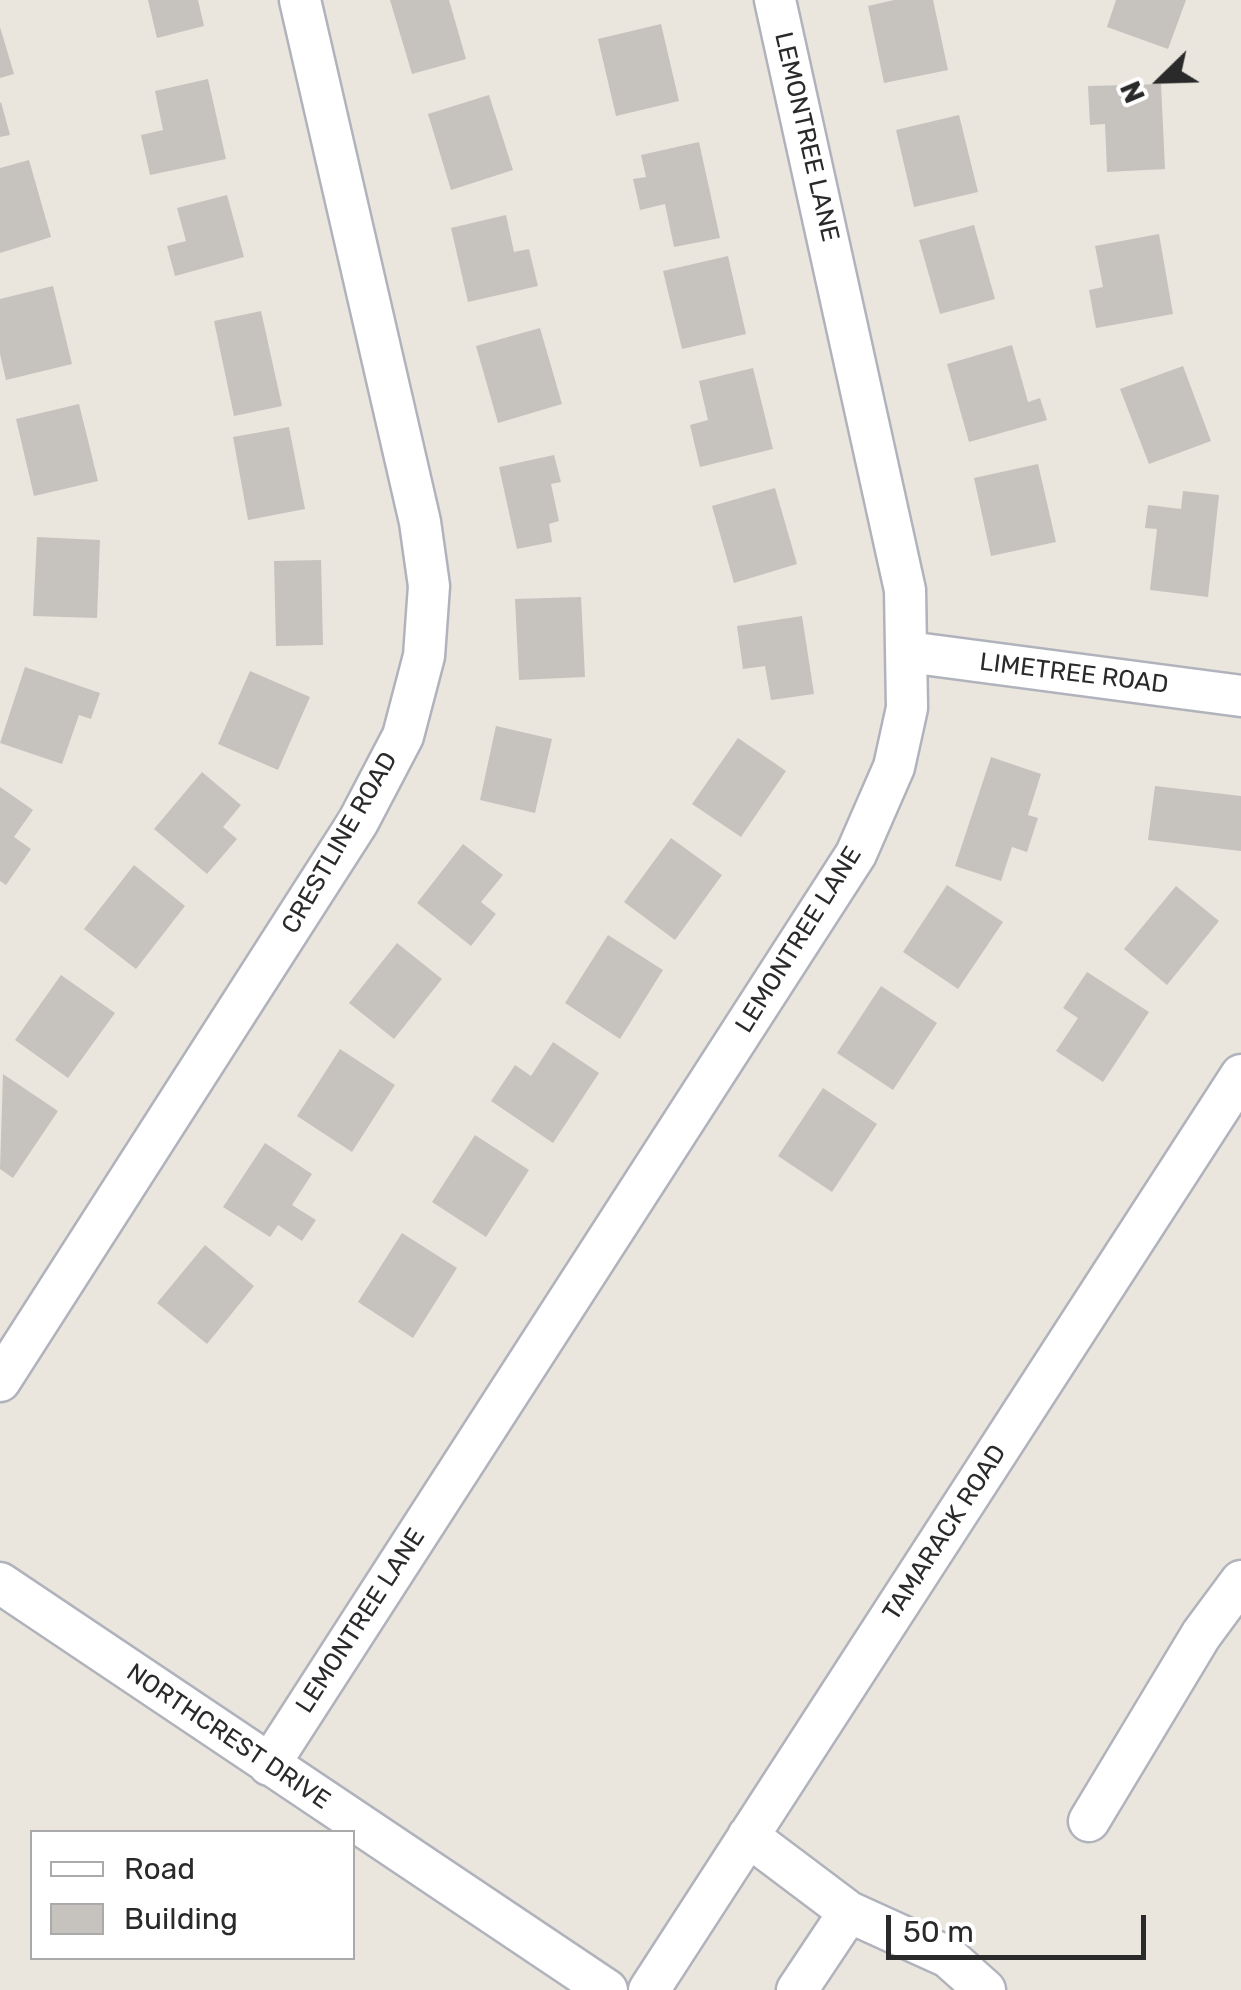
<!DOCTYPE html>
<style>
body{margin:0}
#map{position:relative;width:1241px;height:1990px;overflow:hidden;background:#eae6de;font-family:Rubik,sans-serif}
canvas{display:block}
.legend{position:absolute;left:30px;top:1830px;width:325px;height:130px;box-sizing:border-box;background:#fff;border:2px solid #aaa;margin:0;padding:12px 18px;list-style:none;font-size:30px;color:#2a2a2a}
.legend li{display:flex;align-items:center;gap:20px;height:50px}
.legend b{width:50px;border:2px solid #aaa}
.north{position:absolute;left:1111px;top:30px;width:100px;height:100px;-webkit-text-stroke:8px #fff;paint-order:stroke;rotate:247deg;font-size:28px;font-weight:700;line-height:40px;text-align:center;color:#2a2a2a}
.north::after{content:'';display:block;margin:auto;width:35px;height:45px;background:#2a2a2a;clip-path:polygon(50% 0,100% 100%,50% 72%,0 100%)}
.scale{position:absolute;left:886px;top:1915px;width:260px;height:45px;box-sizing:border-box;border:5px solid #2a2a2a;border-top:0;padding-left:12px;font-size:30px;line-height:35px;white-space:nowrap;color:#2a2a2a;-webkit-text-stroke:8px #fff;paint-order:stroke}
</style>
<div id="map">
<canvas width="1241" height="1990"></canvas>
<ul class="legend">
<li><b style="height:12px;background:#fff"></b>Road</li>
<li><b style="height:28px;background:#c6c2bd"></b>Building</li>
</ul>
<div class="north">N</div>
<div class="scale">50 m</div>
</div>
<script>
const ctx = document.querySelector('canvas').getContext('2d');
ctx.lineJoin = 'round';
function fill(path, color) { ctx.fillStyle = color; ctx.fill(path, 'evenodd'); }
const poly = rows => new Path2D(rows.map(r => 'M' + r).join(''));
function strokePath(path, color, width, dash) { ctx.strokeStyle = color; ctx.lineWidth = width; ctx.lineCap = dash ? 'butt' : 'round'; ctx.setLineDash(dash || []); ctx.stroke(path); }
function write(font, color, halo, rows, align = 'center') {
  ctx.font = font + ' Rubik,sans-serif'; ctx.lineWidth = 10; ctx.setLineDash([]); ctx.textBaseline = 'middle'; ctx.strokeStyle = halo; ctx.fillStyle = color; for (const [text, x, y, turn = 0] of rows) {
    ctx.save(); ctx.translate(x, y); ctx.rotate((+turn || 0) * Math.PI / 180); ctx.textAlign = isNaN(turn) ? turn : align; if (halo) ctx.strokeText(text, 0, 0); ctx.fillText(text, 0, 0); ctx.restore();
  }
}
fill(poly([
 [148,0,198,0,204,26,157,38],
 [390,0,449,0,466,59,412,74],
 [894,0,933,0,948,70,884,83,868,6],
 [1116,0,1186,0,1168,49,1107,27],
 [661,24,679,101,616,116,598,39],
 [0,27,14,74,0,78],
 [208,79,226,159,150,175,141,135,163,130,155,91],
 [1161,84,1165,169,1107,172,1105,124,1090,125,1088,86],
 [489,95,513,170,451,190,428,114],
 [1,102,10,135,0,137,0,103],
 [959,115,978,192,914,207,896,130],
 [699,142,720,238,674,247,665,204,640,210,633,179,646,177,641,155],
 [29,160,51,237,0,253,0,168],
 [227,195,244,257,175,276,167,246,186,241,177,208],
 [506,215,514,252,529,249,538,286,468,302,451,228],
 [974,225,995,299,940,314,919,240],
 [1159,234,1173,314,1096,328,1089,290,1103,287,1095,246],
 [728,256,746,334,682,349,663,271],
 [53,286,72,364,6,380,0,354,0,299],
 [261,311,282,406,234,416,214,321],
 [540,328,562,404,498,423,476,346],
 [1012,345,1028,402,1040,398,1047,420,969,442,947,364],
 [1183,366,1211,441,1149,464,1120,389],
 [753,368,773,449,700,467,690,425,708,420,699,381],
 [79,404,98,481,34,496,16,419],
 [289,427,305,509,248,520,233,437],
 [554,455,561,482,551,484,559,521,549,524,552,542,517,549,499,467],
 [1038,464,1056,542,991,556,974,478],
 [775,488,797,564,734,583,712,506],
 [1183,491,1219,495,1208,597,1150,590,1157,529,1145,528,1148,505,1181,509],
 [37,537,100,540,97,618,33,616],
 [321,560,323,645,276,646,274,561],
 [581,597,585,677,519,680,515,599],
 [802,616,814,694,771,700,765,666,743,669,737,626],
 [25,667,100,693,91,719,79,715,62,764,0,743],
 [250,671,310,697,278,770,218,744],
 [496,726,552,739,535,813,480,800],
 [738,738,786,771,741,837,692,804],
 [991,757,1041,774,1028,815,1038,818,1027,852,1012,847,1001,881,955,866],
 [202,772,241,805,223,827,237,839,207,874,154,829],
 [1155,786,1241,796,1241,851,1148,840],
 [0,787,33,810,14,837,31,849,6,885,0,881],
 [671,838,722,875,675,940,624,902],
 [463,844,503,875,481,902,496,914,471,946,417,903],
 [134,865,185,906,136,969,84,929],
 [947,885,1003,922,958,989,903,952],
 [1176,886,1219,921,1167,985,1124,949],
 [608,935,663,970,620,1039,565,1003],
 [397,943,442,979,394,1039,349,1003],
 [1087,972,1149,1012,1103,1082,1056,1051,1078,1018,1063,1008],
 [61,975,115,1013,68,1078,15,1040],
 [881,986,937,1023,893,1090,837,1053],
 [553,1042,599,1073,553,1143,491,1101,515,1065,531,1076],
 [340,1049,395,1085,352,1152,297,1116],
 [3,1074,58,1111,13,1178,0,1169],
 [823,1088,877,1124,832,1192,778,1156],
 [475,1135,529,1170,486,1237,432,1202],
 [265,1143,312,1174,292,1205,316,1220,302,1241,278,1225,270,1237,223,1207],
 [402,1233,457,1268,413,1338,358,1302],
 [205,1245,254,1286,207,1344,157,1303]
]), '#c6c2bd');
const minor = poly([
 [908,652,1241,696],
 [0,1381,358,822,403,736,424,656,429,586,420,522,300,0],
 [0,1583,607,1990],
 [269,1765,856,854,894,767,907,708,905,590,775,0],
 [1089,1821,1201,1635,1241,1581],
 [748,1836,849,1912,948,1957,985,1990],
 [649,1990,1241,1075],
 [797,1990,849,1912]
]);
strokePath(minor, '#b1b3bc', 45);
strokePath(minor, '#fff', 40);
write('25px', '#2a2a2a', '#fff', [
 ["LEMONTREE LANE",806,137,77],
 ["LIMETREE ROAD",1074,674,7],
 ["CRESTLINE ROAD",340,843,-60],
 ["LEMONTREE LANE",799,940,-58],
 ["TAMARACK ROAD",945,1533,-57],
 ["LEMONTREE LANE",361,1621,-57],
 ["NORTHCREST DRIVE",228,1737,34]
]);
</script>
